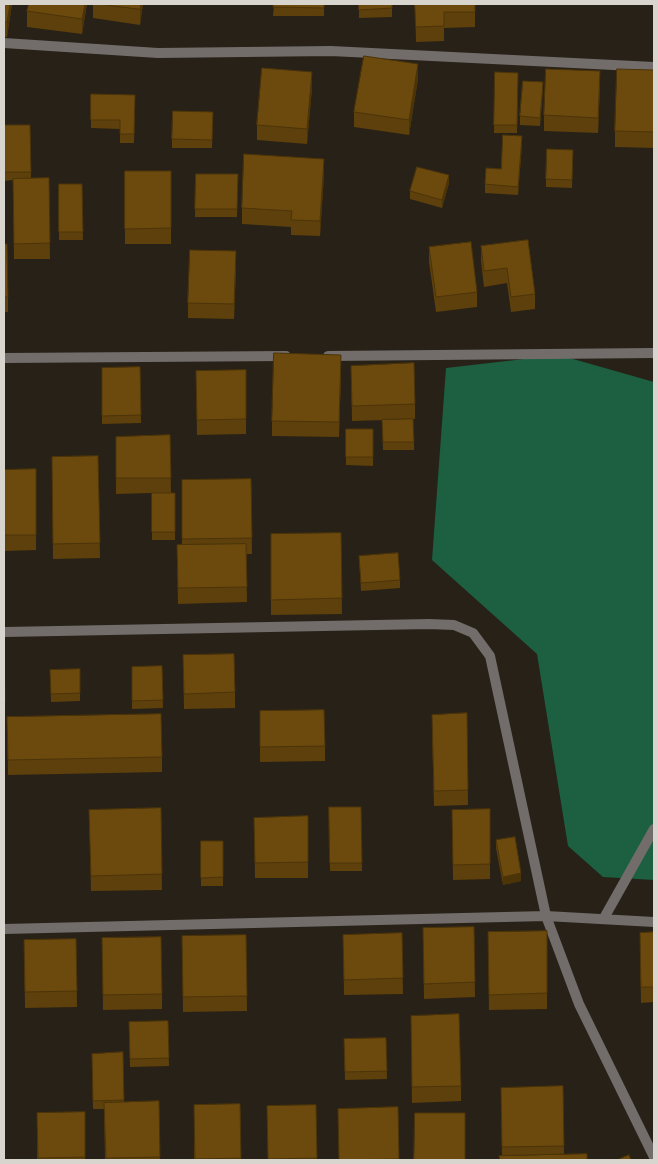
<!DOCTYPE html>
<html>
<head>
<meta charset="utf-8">
<style>
	body { margin:0 }
	#map { position:relative; width:658px; height:1164px; overflow:hidden; background:#272118; font-family:"IBM Plex Sans",sans-serif }
	canvas { display:block }
	.frame { position:absolute; inset:0; border:5px solid #d8d4ce; pointer-events:none }
</style>
</head>
<body>
<div id="map">
<canvas width="658" height="1164"></canvas>
<div class="frame"></div>
</div>
<script>
const ctx = document.querySelector('canvas').getContext('2d');
ctx.lineJoin = 'round';
function paint(path, color) {
  ctx.fillStyle = color;
  ctx.fill(path, 'evenodd');
}
function strokePath(path, color, width, dash) {
  ctx.strokeStyle = color;
  ctx.lineWidth = width;
  ctx.lineCap = dash ? 'butt' : 'round';
  ctx.setLineDash(dash || []);
  ctx.stroke(path);
}
const forest = new Path2D(`
	M559,355L654,382V880L603,877L568,846L537,654L432,560L446,368Z`);
const street = new Path2D(`
	M4,43L158,53L331,51L654,67
	M328,356L654,353
	M4,358L286,356
	M4,632L429,624L454,625L473,633L490,656L546,916L579,1004L654,1157
	M604,918L654,829
	M4,929L546,916L654,922`);
const wall = new Path2D(`
	M4,4H12L7,37H4Z
	M29,4H87L82,34L27,27V11Z
	M93,4H143L140,25L93,18Z
	M274,4H324V16H273Z
	M359,4H392V17L359,18Z
	M415,4H475V27L444,28V41L416,42Z
	M654,70V148L615,147V131Z
	M495,72L518,73L517,133H494Z
	M418,79L409,135L354,127V112Z
	M600,86L598,133L544,131V115Z
	M312,88L307,144L257,140V125Z
	M543,90L540,126L520,125V116Z
	M91,94L135,95L134,143H120V129L91,128Z
	M213,112L212,148H172V139Z
	M4,125L31,172V178H49L50,259H14L13,180L4,181Z
	M522,144L518,195L485,193V184L501,169Z
	M573,150L572,188L546,187V179Z
	M125,171H171V244H125Z
	M196,174H238L237,217H195Z
	M324,174L320,236L291,235V227L242,224V208Z
	M449,183L442,208L410,199V191Z
	M59,184H82L83,240H59Z
	M528,240L535,294V309L511,312L507,283L484,287L481,261V246Z
	M4,244L8,297V312H4Z
	M429,247L477,292V307L436,312L429,262Z
	M236,266L234,319L188,318V303Z
	M351,366L415,404V419L352,421Z
	M140,367L141,423L102,424V368Z
	M246,370V434L197,435L196,371Z
	M341,370L339,437L272,436V421Z
	M382,420L414,442V450H383Z
	M346,429H373V466L346,465Z
	M170,435L171,493H175V540H152V493L116,494V437Z
	M98,456L100,558L53,559L52,457Z
	M36,469V550L4,551V470Z
	M251,479L252,554H246L247,602L178,604L177,545H182V480Z
	M341,533L342,614L271,615V534Z
	M359,556L400,580V588L361,591Z
	M4,652L5,717H4Z
	M183,655L235,692V708L184,709Z
	M162,666L163,708L132,709V667Z
	M80,669V701L51,702L50,670Z
	M260,711L325,746V761L260,762Z
	M467,713L468,805L434,806L432,730Z
	M7,717L162,757V772L8,775Z
	M329,807H361L362,871H330Z
	M161,808L162,890L91,891L89,810Z
	M490,809V879L453,880L452,810Z
	M308,816V878H255L254,818Z
	M496,840L521,881L503,885L496,848Z
	M201,841H223V886H201Z
	M474,927L475,997L424,999L423,928Z
	M488,932L547,993V1009L489,1010Z
	M654,932V1002L641,1003L640,948Z
	M402,933L403,994L344,995L343,935Z
	M246,935L247,1011L183,1012L182,936Z
	M102,938L162,994V1009L103,1010Z
	M76,939L77,1007L25,1008L24,940Z
	M168,1021L169,1066L130,1067L129,1022Z
	M411,1031L461,1086V1101L412,1103Z
	M386,1038L387,1079L345,1080L344,1039Z
	M92,1054L124,1100V1102L160,1157V1160H105L104,1109H93Z
	M563,1086L564,1154L502,1156L501,1088Z
	M240,1104L241,1160H194V1105Z
	M316,1105L317,1160H268L267,1106Z
	M398,1107L399,1160H339L338,1109Z
	M85,1112V1160H37V1113Z`);
const shadedWall = new Path2D(`
	M10,4H12L7,37V22Z
	M85,4H87L82,34V19Z
	M141,4H143L140,25V9Z
	M418,64V79L409,135V120Z
	M600,71V86L598,133V118Z
	M312,72V88L307,144V129Z
	M522,136V144L518,195V187Z
	M324,159V174L320,236V221Z
	M449,175V183L442,208V200Z
	M236,251V266L234,319V304Z
	M341,355V370L339,437V422Z
	M521,873V881L503,885V877Z`);
const building = new Path2D(`
	M4,4H10L7,22H4Z
	M29,4H85L82,19L27,11Z
	M99,4H141L140,9Z
	M274,4H324V8L273,7Z
	M359,4H392V8L359,10Z
	M415,4H475V12H444V26L416,27Z
	M364,56L418,64L409,120L354,112Z
	M262,68L312,72L307,129L257,125Z
	M546,69L600,71L598,118L544,115Z
	M617,69L654,70V132L615,131Z
	M495,72L518,73L517,125H494Z
	M523,81L543,82L540,118L520,116Z
	M91,94L135,95L134,134H120V120H91Z
	M173,111L213,112L212,140L172,139Z
	M4,125H30L31,172H4Z
	M503,135L522,136L518,187L485,184L486,168L501,169Z
	M547,149L573,150L572,180L546,179Z
	M244,154L324,159L320,221L291,220L292,211L242,208Z
	M417,167L449,175L442,200L410,191Z
	M125,171H171V228L125,229Z
	M196,174H238L237,209H195Z
	M49,178L50,243L14,244L13,179Z
	M59,184H82L83,232H59Z
	M528,240L535,294L511,297L507,268L484,271L481,246Z
	M471,242L477,292L436,297L429,247Z
	M4,244H7L8,297H4Z
	M190,250L236,251L234,304L188,303Z
	M274,353L341,355L339,422L272,421Z
	M414,363L415,404L352,406L351,366Z
	M140,367L141,415L102,416V368Z
	M246,370V419L197,420L196,371Z
	M413,419L414,442H383L382,420Z
	M346,429H373V457H346Z
	M170,435L171,478H116V437Z
	M98,456L100,543L53,544L52,457Z
	M36,469V535H4V470Z
	M251,479L252,538L182,539V480Z
	M152,493H175V532H152Z
	M341,533L342,598L271,600V534Z
	M246,544L247,587L178,588L177,545Z
	M398,553L400,580L361,583L359,556Z
	M4,652L5,702H4Z
	M234,654L235,692L184,694L183,655Z
	M162,666L163,700L132,701V667Z
	M80,669V693L51,694L50,670Z
	M324,710L325,746L260,747V711Z
	M467,713L468,790L434,791L432,715Z
	M161,714L162,757L8,760L7,717Z
	M329,807H361L362,863H330Z
	M161,808L162,874L91,876L89,810Z
	M490,809V864L453,865L452,810Z
	M308,816V862L255,863L254,818Z
	M515,837L521,873L503,877L496,840Z
	M201,841H223V877L201,878Z
	M474,927L475,982L424,984L423,928Z
	M547,931V993L489,995L488,932Z
	M654,932V987H641L640,933Z
	M402,933L403,978L344,980L343,935Z
	M246,935L247,996L183,997L182,936Z
	M161,937L162,994L103,995L102,938Z
	M76,939L77,991L25,992L24,940Z
	M459,1014L461,1086L412,1087L411,1016Z
	M168,1021L169,1058L130,1059L129,1022Z
	M386,1038L387,1071L345,1072L344,1039Z
	M123,1052L124,1100L93,1101L92,1054Z
	M563,1086L564,1146L502,1147L501,1088Z
	M159,1101L160,1157L106,1158L104,1103Z
	M240,1104L241,1158L195,1159L194,1105Z
	M316,1105L317,1158L268,1159L267,1106Z
	M398,1107L399,1159L339,1160L338,1109Z
	M85,1112V1157L38,1158L37,1113Z
	M415,1113H465V1160H414Z
	M587,1154V1160H500L499,1156Z
	M629,1155L631,1160H617Z`);
paint(forest, '#1c6041');
strokePath(street, '#726d6a', 10);
paint(wall, '#5d400b');
paint(shadedWall, '#4c3409');
paint(building, '#6c4a0d');
strokePath(building, '#4c3409', 1);
</script>
</body>
</html>
